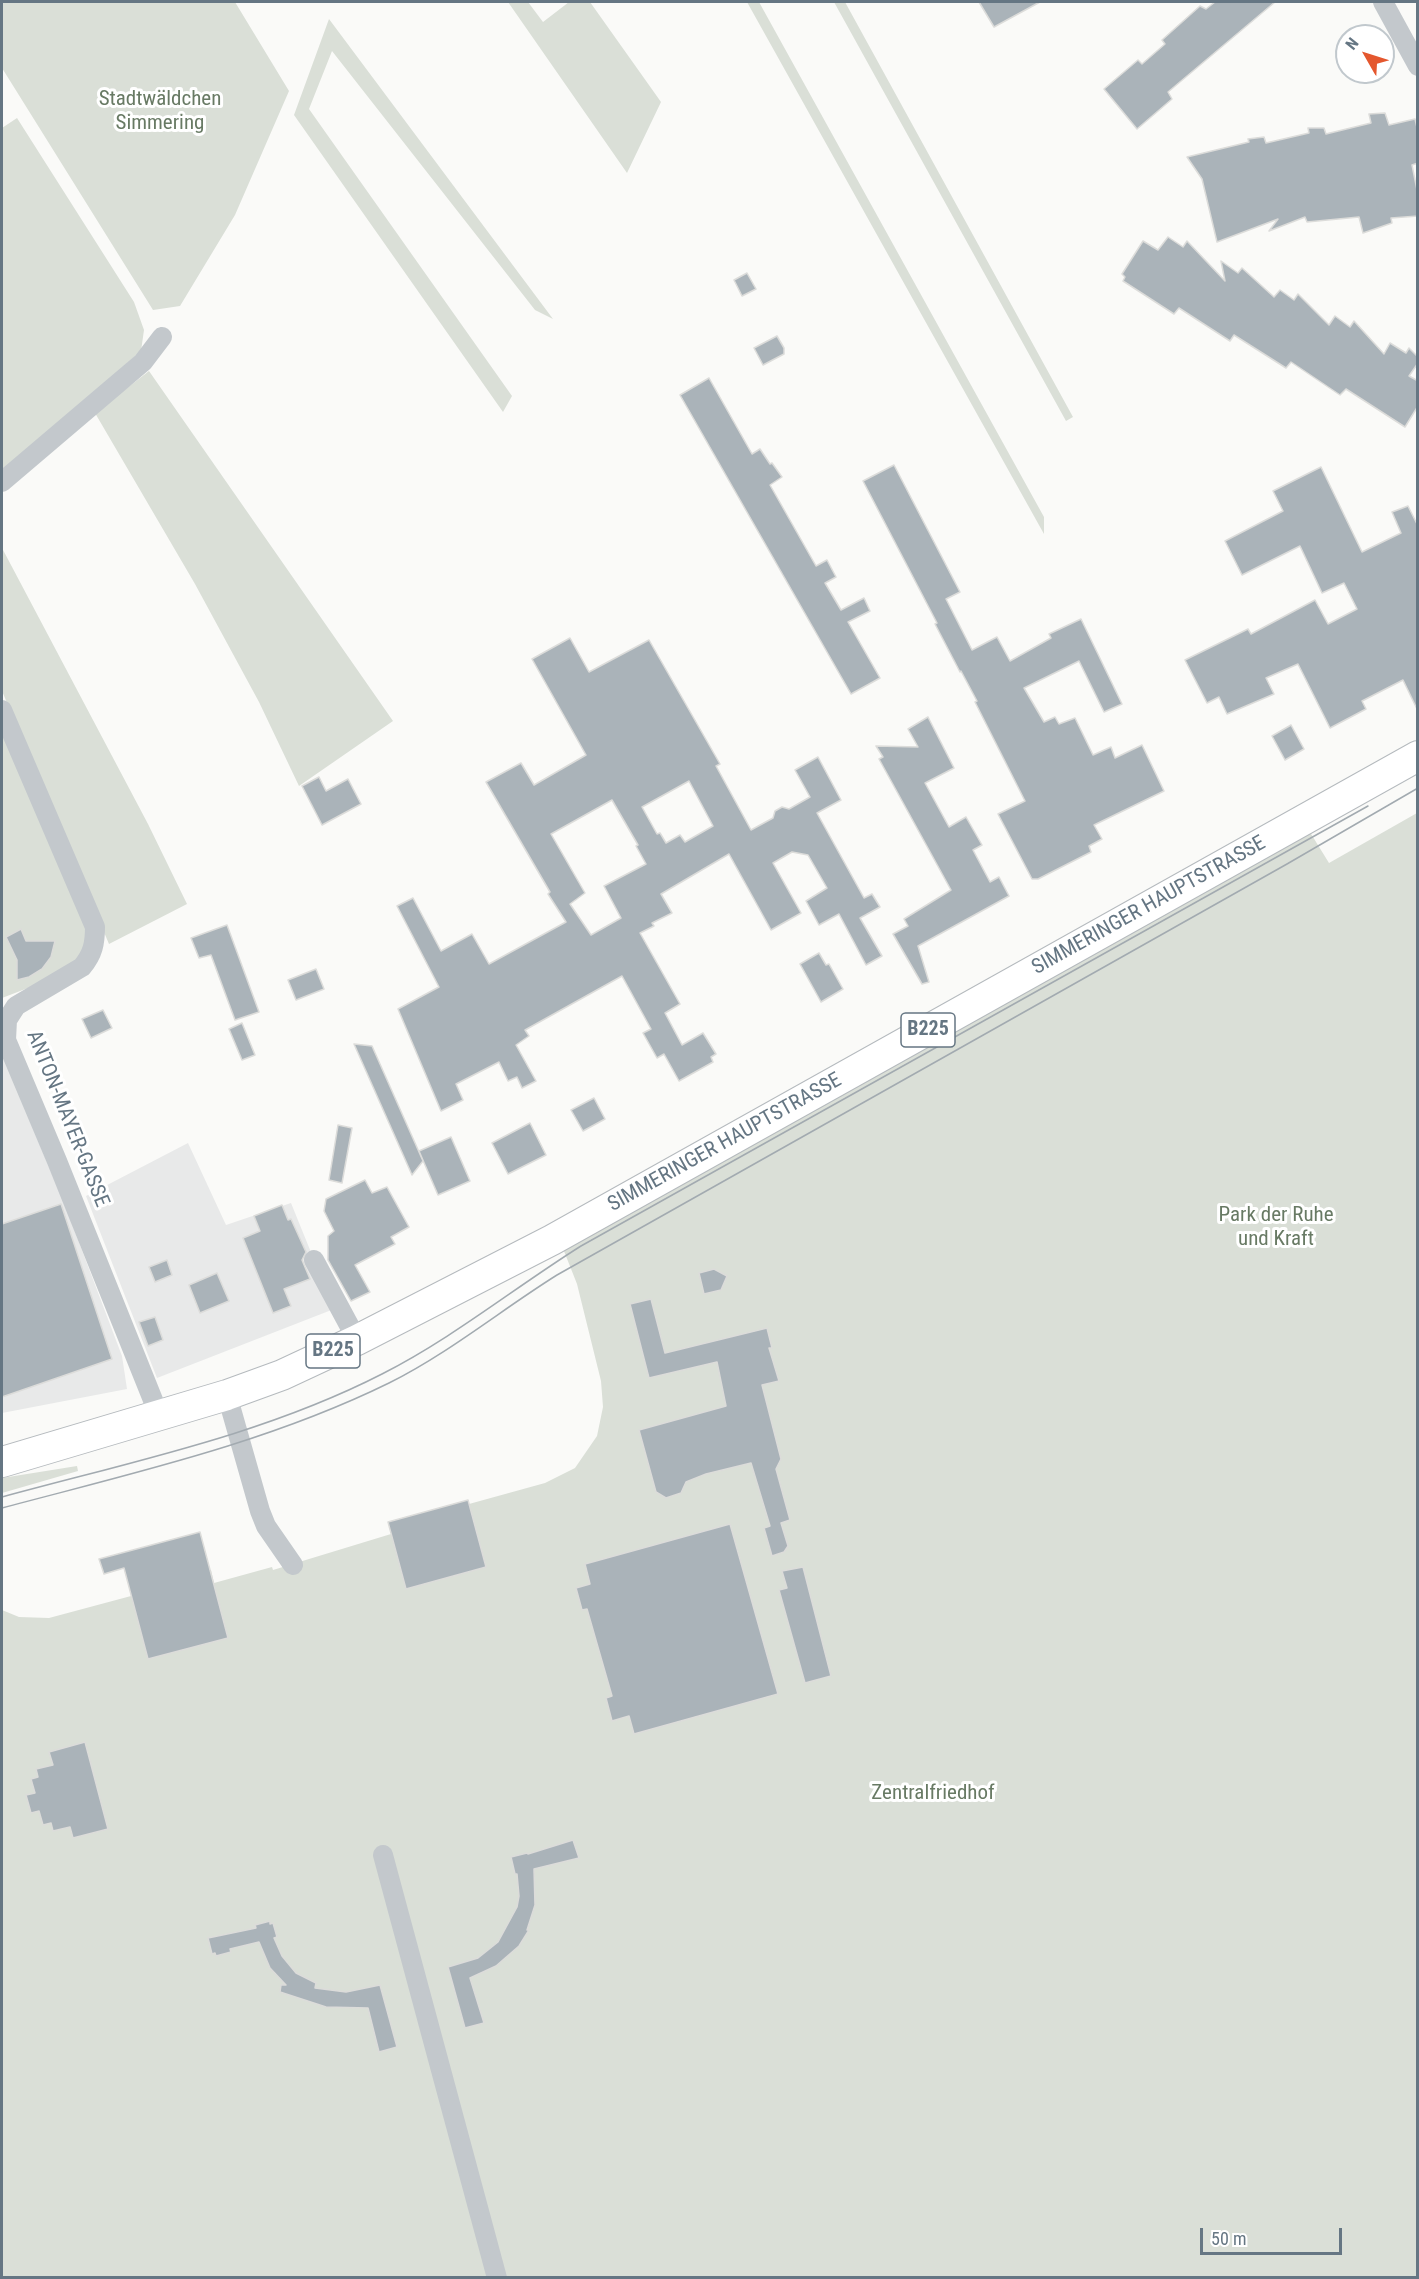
<!DOCTYPE html>
<html>
<head>
<meta charset="utf-8">
<style>
	body { margin:0 }
	#map { position:relative; width:1419px; height:2279px; overflow:hidden; background:#fafaf8; font-family:"Roboto Condensed",sans-serif }
	canvas { display:block }
	.frame { position:absolute; inset:0; border:3px solid #657683; pointer-events:none }
	.north { position:absolute; left:1335px; top:24px; width:60px; height:60px; box-sizing:border-box; background:#fff; border:2px solid #c1c8cd; border-radius:50%; rotate:309deg; font-size:16px; font-weight:700; line-height:24px; text-align:center; color:#657683 }
	.north::after { content:''; display:block; margin:auto; width:21px; height:27px; background:#e4572e; clip-path:polygon(50% 0,100% 100%,50% 72%,0 100%) }
	.scale { position:absolute; left:1200px; top:2228px; width:142px; height:27px; box-sizing:border-box; border:3px solid #657683; border-top:0; padding-left:8px; font-size:18px; line-height:21px; white-space:nowrap; color:#657683; -webkit-text-stroke:4px #fff; paint-order:stroke }
</style>
</head>
<body>
<div id="map">
<canvas width="1419" height="2279"></canvas>
<div class="frame"></div>
<div class="north">N</div>
<div class="scale">50 m</div>
</div>
<script>
const ctx = document.querySelector('canvas').getContext('2d');
ctx.lineJoin = 'round';
function paint(path, color) {
  ctx.fillStyle = color;
  ctx.fill(path, 'evenodd');
}
function strokePath(path, color, width, dash) {
  ctx.strokeStyle = color;
  ctx.lineWidth = width;
  ctx.lineCap = dash ? 'butt' : 'round';
  ctx.setLineDash(dash || []);
  ctx.stroke(path);
}
function label(font, color, halo, rows, align = 'center') {
  ctx.font = font + ' "Roboto Condensed",sans-serif';
  ctx.lineWidth = 6;
  ctx.setLineDash([]);
  ctx.textBaseline = 'middle';
  ctx.strokeStyle = halo;
  ctx.fillStyle = color;
  for (const [text, x, y, turn = 0] of rows) {
    ctx.save();
    ctx.translate(x, y);
    ctx.rotate((+turn || 0) * Math.PI / 180);
    ctx.textAlign = isNaN(turn) ? turn : align;
    if (halo) ctx.strokeText(text, 0, 0);
    ctx.fillText(text, 0, 0);
    ctx.restore();
  }
}
const built = new Path2D(`
	M2,1054L66,1208L122,1356L127,1389L2,1413Z
	M188,1143L226,1225L291,1203L334,1309L157,1378L86,1196Z`);
const green = new Path2D(`
	M2,2H235L289,91L235,215L180,306L153,310L2,68Z
	M508,2H528L543,22L569,2H590L661,102L627,173Z
	M747,2H759L1044,517V534Z
	M834,2H845L1073,417L1066,421Z
	M329,19L553,319L535,310L332,51L309,109L512,396L503,412L294,115Z
	M17,118L134,302L144,330L141,351L2,472V128Z
	M149,371L393,721L299,786L259,702L195,584L95,413Z
	M2,548L148,824L187,904L109,944L2,691Z
	M2,726L91,936L73,966L28,988L2,998Z
	M1417,813V2277H2V1610L19,1617L49,1618L131,1596L130,1592L211,1570L214,1583L272,1567L273,1570L391,1534L388,1522L468,1500L469,1504L545,1483L575,1468L597,1436L603,1407L601,1381L577,1284L562,1246L1308,829L1329,863Z
	M77,1466L78,1471L2,1493V1478Z`);
const building = new Path2D(`
	M979,2H1040L994,27Z
	M1215,2H1275L1168,92L1172,99L1137,129L1104,89L1138,60L1142,64L1165,44L1162,40L1200,6L1206,9Z
	M1385,113L1389,125L1415,119L1418,132V163L1412,165L1418,195V216L1391,218L1392,223L1363,233L1359,217L1307,222L1305,217L1269,231L1278,219L1217,242L1202,179L1187,157L1249,142L1248,139L1264,137L1266,143L1309,133L1308,128H1324L1326,134L1371,123L1369,114Z
	M1168,237L1183,247L1187,241L1225,281L1221,261L1238,273L1242,268L1274,297L1280,290L1294,300L1298,294L1329,325L1335,316L1350,327L1354,321L1384,354L1390,343L1406,353L1409,348L1418,357V363L1409,376L1418,381V406L1405,427L1346,389L1340,395L1291,362L1286,368L1234,335L1230,341L1179,308L1174,314L1123,281L1125,277L1122,274L1143,241L1158,250Z
	M747,273L756,289L742,296L734,280Z
	M777,336L784,348V354L763,365L754,348Z
	M709,378L752,454L760,449L770,464L772,463L782,477L770,485L816,566L827,560L836,577L825,583L841,610L864,598L870,611L848,622L880,678L851,694L680,395Z
	M894,465L960,592L946,599L972,650L997,637L1010,661L1051,638L1049,634L1081,619L1122,704L1104,712L1079,661L1024,688L1044,722L1055,717L1059,724L1075,718L1093,755L1111,747L1115,758L1142,745L1164,791L1094,825L1102,839L1089,846L1091,852L1038,879H1032L998,814L1025,801L975,702L977,701L961,671L960,672L935,624L937,623L863,481Z
	M1321,467L1362,552L1401,533L1392,512L1408,506L1418,526V711L1403,680L1362,701L1366,709L1330,728L1298,664L1266,678L1274,694L1227,714L1219,697L1207,703L1185,660L1248,629L1251,634L1315,600L1328,624L1357,609L1344,583L1322,593L1300,546L1242,575L1225,541L1283,511L1273,491Z
	M570,638L589,672L649,640L720,764L716,766L751,830L773,818L775,811L782,807L789,809L810,797L795,770L818,757L841,800L817,813L864,898L872,894L880,907L860,918L882,956L866,965L839,914L819,925L806,901L827,888L808,855L792,852L773,863L801,913L771,930L729,854L661,894L672,913L652,923L654,926L640,933L680,1004L665,1013L682,1045L703,1033L716,1054L711,1057L713,1062L679,1081L664,1054L657,1058L643,1033L651,1029L622,976L525,1030L529,1036L516,1045L536,1081L522,1088L517,1077L508,1081L499,1062L456,1084L463,1100L441,1111L398,1009L439,987L397,906L413,898L441,951L472,934L489,964L566,922L548,894L550,892L486,782L521,763L534,785L586,755L532,659ZM689,781L713,826L685,842L680,835L666,843L660,833L657,834L642,807ZM612,800L638,845L636,846L646,864L604,886L621,918L591,935L570,904L585,893L551,834Z
	M928,717L954,768L925,783L949,827L966,817L982,845L973,850L990,882L999,877L1009,896L918,946L929,982L922,984L893,934L908,926L904,919L951,890L879,759L883,757L876,746L918,747L908,729Z
	M1291,725L1304,749L1285,760L1272,736Z
	M319,777L326,791L348,779L361,804L322,825L302,786Z
	M227,925L259,1012L235,1020L211,955L199,958L191,938Z
	M21,929L26,941H55L51,957L42,969L29,977L17,980V960L6,937Z
	M819,953L826,965L829,964L843,989L821,1002L800,964Z
	M316,969L324,989L296,1000L288,980Z
	M103,1010L112,1028L91,1038L82,1019Z
	M242,1023L255,1055L242,1060L229,1029Z
	M354,1044L372,1046L423,1161L412,1175Z
	M594,1098L605,1119L583,1131L571,1110Z
	M530,1123L546,1155L508,1174L492,1143Z
	M338,1125L352,1128L342,1183L329,1180Z
	M451,1137L470,1181L438,1195L419,1151Z
	M365,1180L372,1193L387,1187L409,1227L391,1237L395,1244L355,1265L370,1292L351,1301L328,1260V1236L334,1231L324,1211L326,1199Z
	M61,1204L112,1359L2,1397V1224Z
	M282,1205L288,1220L291,1219L306,1252L302,1260L310,1279L284,1289L291,1306L273,1313L243,1238L260,1231L254,1216Z
	M167,1260L172,1275L155,1282L149,1267Z
	M714,1269L727,1276L721,1290L704,1294L699,1273Z
	M217,1273L229,1301L200,1313L189,1285Z
	M651,1299L665,1353L767,1328L772,1348H769L779,1381L762,1385L781,1459L776,1469L790,1520L781,1523L788,1546L784,1552L772,1556L764,1528L770,1526L751,1463L706,1474L686,1482L681,1493L666,1498L656,1492L639,1430L726,1406L717,1362L649,1378L630,1304Z
	M155,1317L163,1340L148,1346L139,1322Z
	M468,1500L486,1567L406,1589L388,1522Z
	M730,1524L778,1694L634,1734L629,1716L612,1721L606,1698L612,1696L587,1609L582,1610L576,1588L590,1584L585,1564Z
	M200,1532L228,1638L148,1659L124,1568L104,1574L99,1559Z
	M803,1567L831,1676L805,1683L779,1590L787,1588L782,1571Z
	M85,1742L108,1829L73,1838L70,1827L53,1831L51,1823L43,1825L39,1811L31,1813L26,1795L35,1793L31,1779L38,1777L36,1769L53,1765L49,1752Z
	M573,1840L579,1858L534,1869L535,1905L527,1930H529L519,1946L496,1966L470,1978L484,2023L465,2028L448,1967L478,1958L498,1942L517,1907L519,1896L517,1874H515L511,1857L527,1853L528,1854Z
	M270,1921V1924L273,1923L277,1937L274,1938L282,1956L296,1973L316,1983L315,1988L346,1992L380,1985L397,2047L379,2052L368,2008L326,2007L280,1992L281,1985H286L270,1968L259,1942L230,1949L231,1952L216,1956L215,1953L212,1954L208,1938L256,1928L255,1925Z`);
const street = new Path2D(`
	M1383,2L1418,66
	M2,482L143,362L162,337
	M2,710L95,927C95,943 93,954 82,967L16,1006L7,1020L6,1040L57,1161L159,1415
	M314,1260L357,1340
	M227,1395L260,1511L266,1526L293,1565
	M383,1855L497,2278`);
const primary = new Path2D(`
	M2,1462L227,1395L282,1375L357,1340L552,1240L1418,756`);
const tram = new Path2D(`
	M2,1497C130,1462 263,1435 382,1374C453,1338 514,1288 581,1246L1368,806
	M2,1508C133,1473 267,1443 389,1383C449,1353 501,1310 557,1275L1287,864L1418,788`);
const shields = [
	[928,1030,54],
	[333,1351,54]
];
const shieldNames = [
	["B225",928,1030],
	["B225",333,1351]
];
const parkNames = [
	["Stadtwäldchen",160,100],
	["Simmering",160,124],
	["Park der Ruhe",1276,1216],
	["und Kraft",1276,1240],
	["Zentralfriedhof",933,1794]
];
const streetNames = [
	["SIMMERINGER HAUPTSTRASSE",1149,906,-29],
	["ANTON-MAYER-GASSE",67,1119,68],
	["SIMMERINGER HAUPTSTRASSE",725,1143,-29]
];
paint(built, '#e8e9e9');
paint(green, '#dadfd7');
paint(building, '#aab3b9');
strokePath(building, '#dcdcda', 1.5);
strokePath(primary, '#b5babe', 32);
strokePath(street, '#c3c8cc', 20);
strokePath(primary, '#fff', 30);
strokePath(tram, '#a2aab0', 1.5);
for (const [x, y, w] of shields) {
  const box = new Path2D();
  box.roundRect(x - w / 2, y - 17, w, 34, 4.5);
  ctx.fillStyle = '#fff';
  ctx.fill(box);
  strokePath(box, '#657683', 1.5);
}
label('bold 20px', '#657683', null, shieldNames);
label('21px', '#687a64', '#fff', parkNames);
label('21px', '#657683', '#fff', streetNames);
</script>
</body>
</html>
